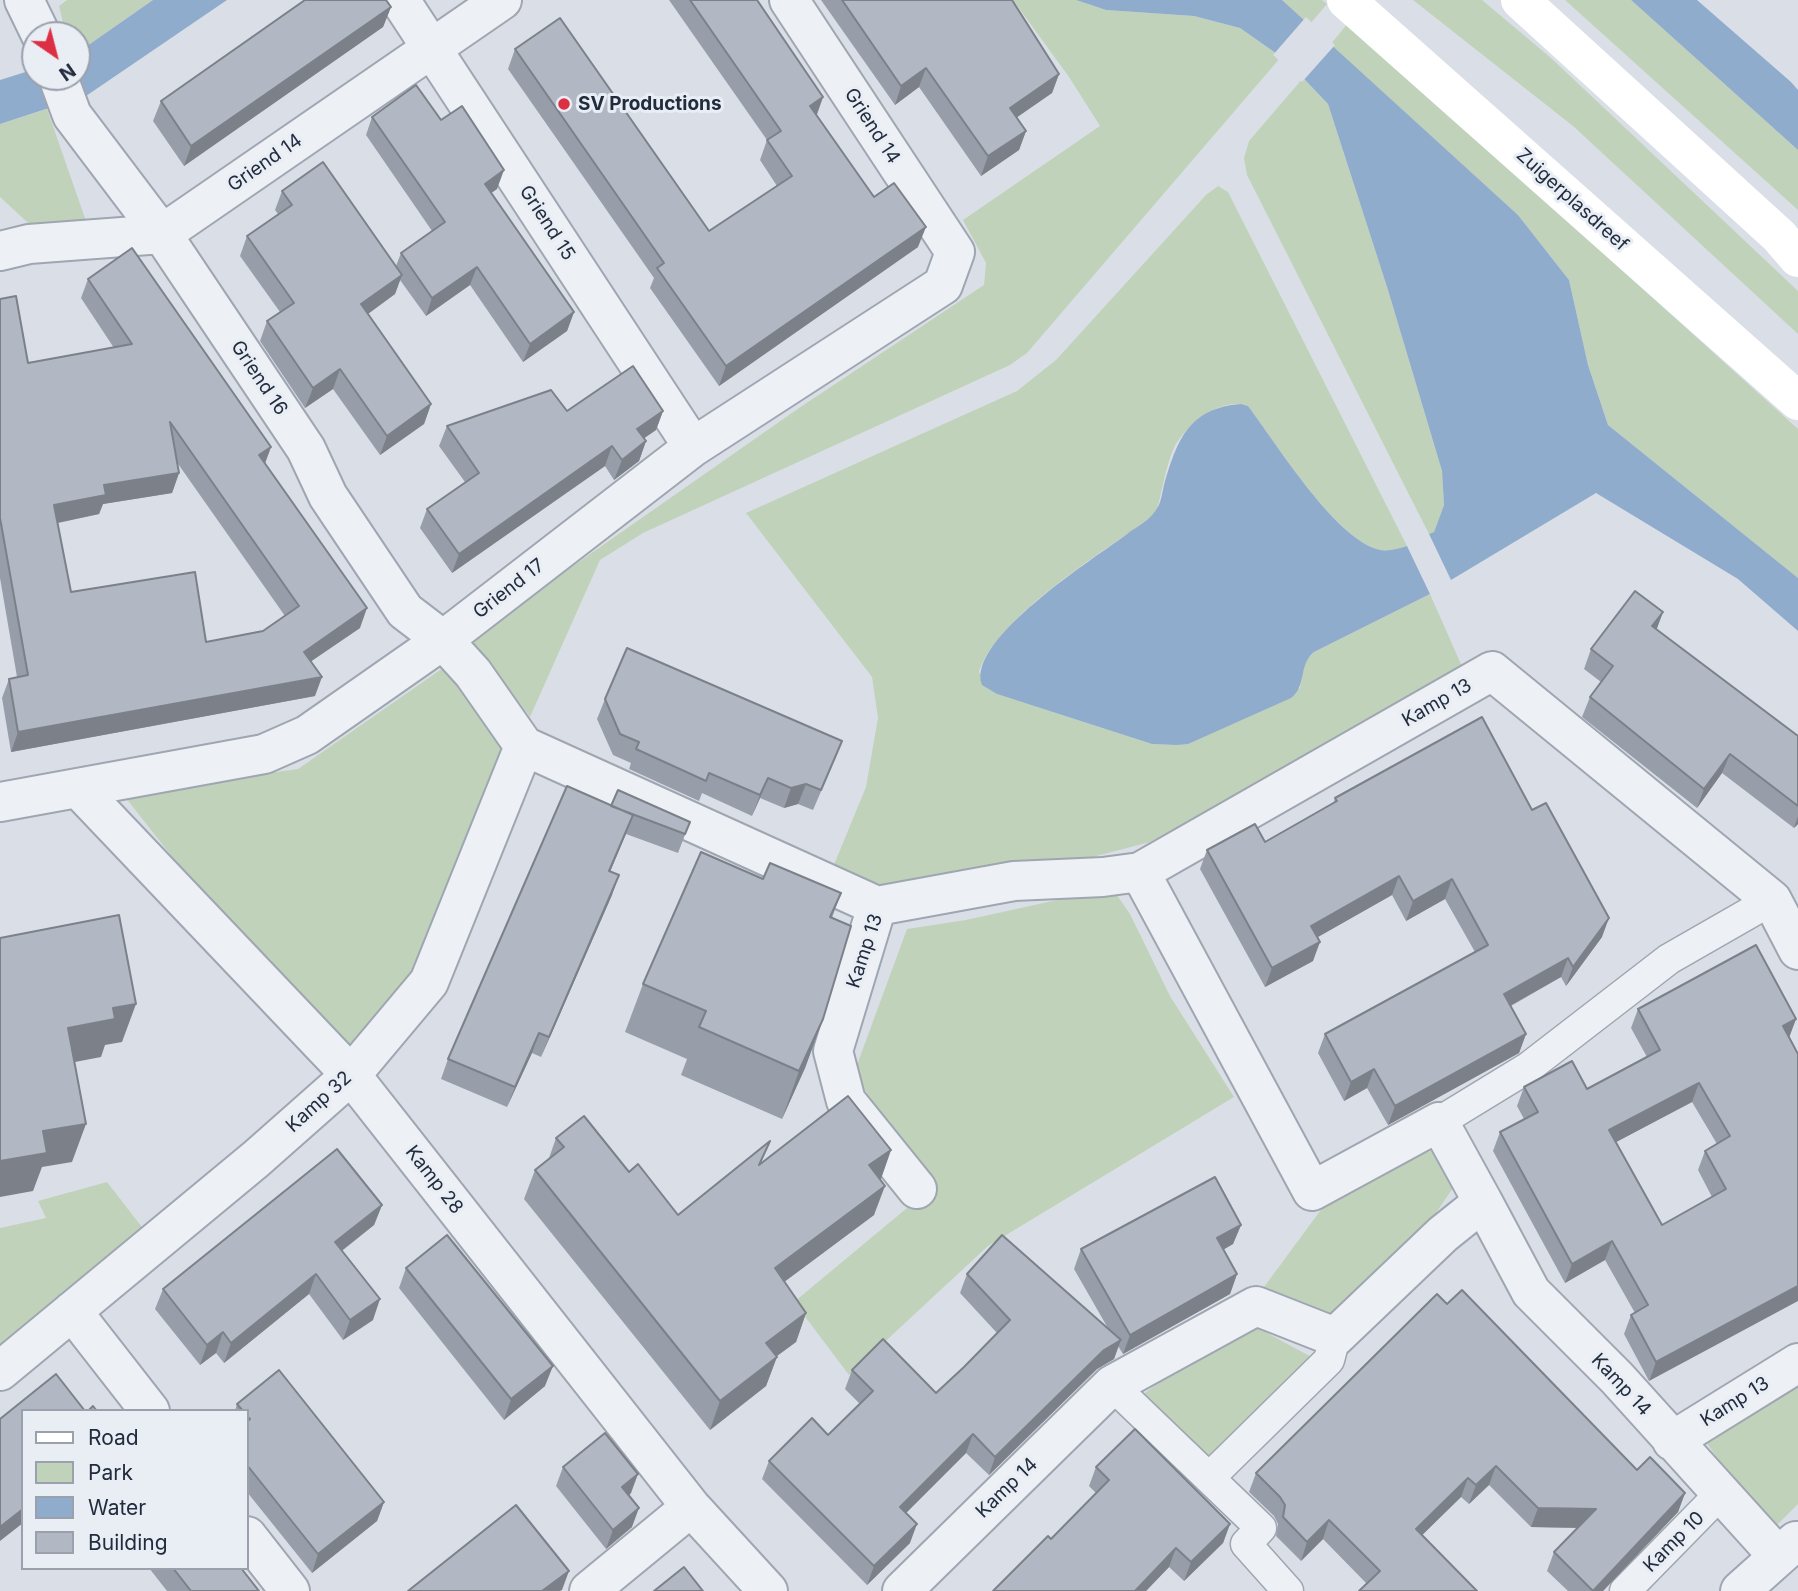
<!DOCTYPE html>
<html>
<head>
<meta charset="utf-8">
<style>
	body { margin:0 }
	#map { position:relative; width:1798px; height:1591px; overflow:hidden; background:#dadfe7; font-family:Inter,sans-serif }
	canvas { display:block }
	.legend { position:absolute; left:21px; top:1409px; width:228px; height:161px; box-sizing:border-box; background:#e9eef5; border:2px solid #9aa0ac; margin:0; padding:9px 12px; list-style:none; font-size:21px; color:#232c3e }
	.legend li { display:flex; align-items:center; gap:14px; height:35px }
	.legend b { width:35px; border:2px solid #9aa0ac }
	.north { position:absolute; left:21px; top:21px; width:70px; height:70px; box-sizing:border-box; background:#e9eef5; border:2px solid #9aa0ac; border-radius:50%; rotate:145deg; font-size:19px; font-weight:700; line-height:28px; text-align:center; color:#232c3e }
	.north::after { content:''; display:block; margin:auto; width:24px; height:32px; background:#dc2f44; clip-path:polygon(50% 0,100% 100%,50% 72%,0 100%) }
</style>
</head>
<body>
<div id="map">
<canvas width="1798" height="1591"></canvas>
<ul class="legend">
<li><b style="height:9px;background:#fff"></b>Road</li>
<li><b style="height:19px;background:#c0d2ba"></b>Park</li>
<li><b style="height:19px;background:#90accc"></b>Water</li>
<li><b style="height:19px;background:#b1b8c4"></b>Building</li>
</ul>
<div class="north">N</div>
</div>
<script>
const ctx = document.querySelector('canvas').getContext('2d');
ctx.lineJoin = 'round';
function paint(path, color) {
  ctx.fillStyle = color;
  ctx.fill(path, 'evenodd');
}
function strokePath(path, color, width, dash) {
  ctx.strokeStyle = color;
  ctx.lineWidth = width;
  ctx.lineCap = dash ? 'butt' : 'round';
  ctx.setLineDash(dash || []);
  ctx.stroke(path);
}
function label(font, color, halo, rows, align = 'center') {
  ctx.font = font + ' Inter,sans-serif';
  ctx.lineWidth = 6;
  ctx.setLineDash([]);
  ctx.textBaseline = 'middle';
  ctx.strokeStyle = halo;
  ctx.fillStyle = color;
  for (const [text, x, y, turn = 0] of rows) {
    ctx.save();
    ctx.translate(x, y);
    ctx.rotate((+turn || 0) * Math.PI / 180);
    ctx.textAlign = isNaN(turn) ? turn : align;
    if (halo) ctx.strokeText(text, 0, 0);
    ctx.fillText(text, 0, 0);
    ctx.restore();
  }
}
const green = new Path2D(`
	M67,0H153L77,53V35H66L59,6Z
	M1013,0H1076L1106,10L1194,16L1240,28L1281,57L1027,353L1010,365L643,533L600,560L530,717L470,638L799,408L984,285L986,263L963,220L1100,126L1069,77Z
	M1282,0H1322L1327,4L1309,25Z
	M1413,0H1482L1551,58L1798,291V334L1573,126Z
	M1565,0H1631L1798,150V210Z
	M1348,23L1798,429V578L1608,425L1588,365L1569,280L1518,215L1330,45Z
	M1303,78L1328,104L1388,290L1442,471L1444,505L1434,532L1429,534L1247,175L1244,158L1249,141Z
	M47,109L87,224L39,233L0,197V124Z
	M1218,186L1228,192L1407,546C1394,550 1383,553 1371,547C1328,527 1278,446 1248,406C1222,397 1192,421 1178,441C1168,454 1162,492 1157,510L1151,517C1103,552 997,616 979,672L997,694L1152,744L1176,745L1300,688L1304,662L1314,652L1430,594L1464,671L1150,842L1058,866L894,889L833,867L866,787L878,718L872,677L746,513L1017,391L1056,360L1206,195Z
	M453,661L510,742L399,1012L354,1061L173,858L122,793L298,769Z
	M1112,888L1130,914L1170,996L1234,1097L988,1246L849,1375L794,1302L907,1208L933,1196L854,1073L907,929L966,920Z
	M1433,1150L1445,1159L1457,1182L1434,1216L1336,1315L1264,1287L1337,1188Z
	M107,1182L145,1231L0,1345V1228L46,1218L38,1201Z
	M1245,1321L1315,1359L1210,1471L1139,1397Z
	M1798,1385V1504L1769,1533L1704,1439Z`);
const water = new Path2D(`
	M153,0H227L86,96L0,124V80L35,69V77H77V53Z
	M1076,0H1282L1518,215L1569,280L1588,365L1608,425L1798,578V631L1738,579L1596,493L1451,580L1429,534L1434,532L1444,505L1442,471L1388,290L1328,104L1287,61L1240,28L1194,16L1106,10Z
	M1631,0H1697L1791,82L1798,90V150Z
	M1241,404L1248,406C1278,446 1328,527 1371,547C1383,553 1394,550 1407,546L1430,594L1314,652C1298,665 1307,686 1291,698L1188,744L1176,745L1152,744L997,694L982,685C965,640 1095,558 1127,534C1136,527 1150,520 1156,510C1161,504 1162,493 1164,485C1177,441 1188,408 1241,404Z`);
const pier = new Path2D(`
	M1306,17L1335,45L1302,82L1273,55Z`);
const pedestrian = new Path2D(`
	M1439,1122L1529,1067L1669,959L1772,900
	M1112,1385L1261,1528L1246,1544L1288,1591
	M1210,1477L1329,1360L1335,1337
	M1625,1591L1722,1492`);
const minor = new Path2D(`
	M24,0L41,35
	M400,0L693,447
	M58,77L72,115L162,234L306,449L328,496L405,611L443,640L473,673L524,746L877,906
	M0,251L29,244L162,234L502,0
	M78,788L351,1075L691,1507L768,1591
	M0,802L264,754L307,735L443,640L693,447L943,285L955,252L789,0
	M1140,872L1312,1191L1439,1122L1483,1202
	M917,1189L846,1101L833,1051L877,906L1014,881L1103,877L1140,872L1492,671L1772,900L1798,950
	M72,1311L150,1411
	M0,1371L256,1159L351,1075L429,982L524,746
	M1672,1441L1798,1363
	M247,1536L290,1591
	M589,1591L691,1507
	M902,1591L1112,1385L1256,1306L1335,1337L1443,1234L1483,1202L1531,1292L1617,1378L1777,1555
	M1740,1591L1796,1541`);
const secondary = new Path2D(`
	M1346,0L1798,401
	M1520,0L1779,236L1798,258`);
const wall = new Path2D(`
	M669,0H757L823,97L817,115L874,197L918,247L719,386L650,288L654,278L508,69L515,49L709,231L777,186L760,160L767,140Z
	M821,0H1012L1059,74L1052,93L1017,117L1026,131L1019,150L981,176L919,87L895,105Z
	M391,7L383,27L184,166L153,121L161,101Z
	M372,117L441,120L497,189L491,193L574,312L567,331L523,362L470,285L426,316L400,280L395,294L368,314L431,404L424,424L380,455L333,389L305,408L260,341L267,321L280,312L240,256L247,236L278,214L275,210L282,191L396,266L401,253L432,231L366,135Z
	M88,279L271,447L265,463L360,628L311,661L315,696L11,752L2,698L9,679L17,677L0,578V299L28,363L114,348L81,298ZM176,461L285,616L263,631L206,642L71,592L58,523L99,514L103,504L172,493L179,473Z
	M567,411H663L656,430L644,438L646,441L639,461L614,480L605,466L452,573L420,528L427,509L465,482L439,446L447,426Z
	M1663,612L1656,630L1798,736V824L1794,828L1722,773L1697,808L1582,717L1590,697L1601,682L1584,669L1591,649Z
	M605,699L834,761L813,810L798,804L784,808L760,798L752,816L702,793L699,801L629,769L631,763L613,755L597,719Z
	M1335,798L1602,937L1566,986L1561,977L1511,1006L1526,1034L1519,1053L1388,1125L1367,1088L1344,1101L1318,1053L1325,1034L1475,952L1445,899L1406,921L1392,895L1317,937L1313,961L1265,987L1200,869L1207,850L1265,842L1334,802Z
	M611,806L690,822L678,853L626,834L610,871L612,895L541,1057L532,1053L507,1107L441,1079L448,1059Z
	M763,879L841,893L832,918L823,1019L805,1068L782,1119L681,1075L687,1059L625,1032L643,984Z
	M1638,1009L1796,1019L1649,1381L1624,1334L1631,1315L1635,1313L1605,1260L1565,1283L1493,1151L1500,1132L1524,1119L1517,1106L1524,1087L1587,1089L1647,1057L1631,1028ZM1692,1102L1717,1144L1705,1151L1698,1170L1712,1197L1662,1225L1616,1142Z
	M556,1138L629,1172L678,1215L762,1163L891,1150L880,1180L874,1215L784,1282L806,1313L796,1342L777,1356L766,1386L710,1430L524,1199L535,1170L549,1158Z
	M382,1205L374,1225L342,1251L373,1320L343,1340L309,1294L224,1363L216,1353L200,1365L155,1309L163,1289Z
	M1241,1225L1233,1244L1223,1250L1237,1274L1230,1294L1123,1354L1118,1346L1114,1359L1097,1369L989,1475L966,1453L906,1513L910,1543L867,1585L762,1479L769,1461L828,1435L860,1404L845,1389L852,1370L936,1393L964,1367L997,1333L960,1293L967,1274L1109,1330L1074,1269L1081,1249Z
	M406,1268L545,1386L504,1420L399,1288Z
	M1447,1304L1637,1470L1685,1493L1678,1512L1603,1591H1568L1547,1571L1554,1552L1578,1528L1531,1527L1489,1485L1469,1504L1461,1497L1422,1535L1367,1584L1323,1539L1301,1561L1276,1536L1278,1524L1274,1516L1249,1492L1256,1473Z
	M279,1370L384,1502L377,1521L312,1573L247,1492V1411H235L237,1404Z
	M563,1467L631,1493L629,1496L632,1527L606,1549L556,1486Z
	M1096,1467L1230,1524L1223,1543L1184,1581L1169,1567L1146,1591H993L1051,1539L1096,1493L1089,1486Z
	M149,1568H241L259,1591H167Z`);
const shadedWall = new Path2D(`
	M391,7L383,27L184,166L191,146Z
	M926,68L919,87L895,105L901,86Z
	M1059,74L1052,93L1003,127L1010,108Z
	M823,97L816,116L810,106Z
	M1026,131L1019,150L981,176L988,156Z
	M504,170L497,189L478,202L485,184Z
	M926,227L918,247L719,386L726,366Z
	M477,267L470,285L426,316L432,298Z
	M402,275L395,294L354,324L361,304Z
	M574,312L567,331L523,362L530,344Z
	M340,369L333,389L305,408L313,388Z
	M431,404L424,424L380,455L387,436Z
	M663,411L656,430L630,448L637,429Z
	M646,441L639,461L614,480L622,460Z
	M612,446L605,466L452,573L459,554Z
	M271,447L264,466L259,455Z
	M179,473L172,493L103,504L99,514L47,525L54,505L104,485Z
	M367,608L360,628L297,671L304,652Z
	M1663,612L1656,631L1652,626Z
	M322,677L315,696L11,752L18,732Z
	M1730,754L1722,773L1697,808L1704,789Z
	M768,778L760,798L752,816L760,795Z
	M806,784L798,804L784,808L791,788Z
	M633,815L625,836L602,891L609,871Z
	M1798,816V824L1794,828Z
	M619,875L612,895L541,1057L549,1037Z
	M1399,876L1392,895L1304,945L1311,926Z
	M1452,879L1445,899L1406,921L1413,901Z
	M1609,918L1602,937L1566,986L1573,967Z
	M1320,942L1313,961L1265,987L1272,968Z
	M1568,958L1561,977L1497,1013L1504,994Z
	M136,1004L122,1042L105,1045L101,1057L54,1066L68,1028L113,1008Z
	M823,1019L805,1068L782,1119L799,1071Z
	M1796,1019L1789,1038L1783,1026Z
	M539,1033L532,1053L507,1107L515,1087Z
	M1526,1034L1519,1053L1388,1125L1395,1106Z
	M1374,1069L1367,1088L1344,1101L1351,1082Z
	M1699,1083L1692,1102L1603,1149L1609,1130Z
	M86,1124L72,1162L42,1167L33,1191L0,1197V1161L43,1131Z
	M891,1150L881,1179L859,1194L869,1165Z
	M885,1186L874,1215L764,1297L775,1268Z
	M382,1205L374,1225L327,1262L335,1242Z
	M1241,1225L1233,1244L1210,1257L1217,1238Z
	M1612,1241L1605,1260L1565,1283L1572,1264Z
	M316,1274L309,1294L224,1363L231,1343Z
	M1237,1274L1230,1294L1123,1354L1130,1335Z
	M1798,1286V1301L1649,1381L1656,1362Z
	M380,1299L373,1320L343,1340L350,1320Z
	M806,1313L796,1342L755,1372L766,1343Z
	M223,1332L216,1353L200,1365L207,1345Z
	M1121,1340L1114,1359L1097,1369L989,1475L995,1457L1104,1350Z
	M777,1357L766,1386L710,1430L720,1401Z
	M553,1366L545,1386L504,1420L511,1399Z
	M973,1434L966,1453L893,1526L900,1507Z
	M1496,1466L1489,1485L1469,1504L1476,1485Z
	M638,1474L631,1493L615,1506L622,1487Z
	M1468,1478L1461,1497L1409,1548L1416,1529Z
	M1685,1493L1678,1512L1603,1591H1593Z
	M384,1502L377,1521L312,1573L318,1554Z
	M639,1508L632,1527L606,1549L613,1530Z
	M1538,1508L1596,1509L1589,1528L1531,1527Z
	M23,1509V1523L0,1541V1527Z
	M1329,1520L1323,1539L1301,1561L1307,1542Z
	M917,1524L910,1543L867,1585L874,1566Z
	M1230,1524L1223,1543L1184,1581L1191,1562Z
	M1176,1548L1169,1567L1146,1591H1135Z
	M569,1571L562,1590L560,1591H542Z`);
const building = new Path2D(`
	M305,0H386L391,7L191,146L161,101Z
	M690,0H757L823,97L810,106L874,197L894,183L926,227L726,366L657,268L664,263L515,49L560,18L709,231L792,176L767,140L781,131Z
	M842,0H1012L1059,74L1010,108L1026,131L988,156L926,68L901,86Z
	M416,85L441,120L462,106L504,170L485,184L574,312L530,344L477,267L432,298L401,253L445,222L372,117Z
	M323,162L402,275L361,304L431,404L387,436L340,369L313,388L267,321L294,303L247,236L292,205L282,191Z
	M132,248L271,447L259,455L367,608L304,652L322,677L18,732L9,679L28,675L0,518V299L16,296L28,363L132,344L88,279ZM170,422L299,606L263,631L206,642L195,572L71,592L54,505L106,495L104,485L179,473Z
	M633,366L663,411L637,429L646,441L622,460L612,446L459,554L427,509L479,473L447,426L551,390L567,411Z
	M1635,591L1663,612L1652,626L1798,736V806L1730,754L1704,789L1590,697L1613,666L1591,649Z
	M627,648L842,741L821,790L806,784L791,788L768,778L760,795L709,773L706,781L636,749L639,742L620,734L605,699Z
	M1482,717L1532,810L1546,803L1609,918L1573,967L1568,958L1504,994L1526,1034L1395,1106L1374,1069L1351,1082L1325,1034L1488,945L1452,879L1413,901L1399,876L1311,926L1320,942L1272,968L1207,850L1255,824L1265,842L1337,801L1335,798Z
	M567,786L633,815L609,871L619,875L549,1037L539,1033L515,1087L448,1059Z
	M618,790L690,822L685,834L611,806Z
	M701,852L763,879L770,863L841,893L830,917L851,926L823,1019L799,1071L699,1027L706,1011L643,984Z
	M119,915L136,1004L113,1008L115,1019L68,1028L86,1124L43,1131L47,1153L0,1161V938Z
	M1756,945L1796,1019L1783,1026L1798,1054V1286L1656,1362L1631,1315L1648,1305L1612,1241L1572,1264L1500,1132L1538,1112L1524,1087L1572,1061L1587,1089L1660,1050L1638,1009ZM1699,1083L1730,1136L1705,1151L1726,1189L1662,1225L1609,1130Z
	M848,1096L891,1150L869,1165L885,1186L775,1268L806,1313L766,1343L777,1357L720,1401L535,1170L564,1147L556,1138L584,1116L629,1172L638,1164L678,1215L770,1141L759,1165Z
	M337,1149L382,1205L335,1242L380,1299L350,1320L316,1274L231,1343L223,1332L207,1345L163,1289Z
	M1215,1177L1241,1225L1217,1238L1237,1274L1130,1335L1081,1249Z
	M447,1235L553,1366L511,1399L406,1268Z
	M1002,1235L1121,1340L1104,1350L995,1457L973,1434L900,1507L917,1524L874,1566L769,1461L812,1418L828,1435L873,1391L852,1370L883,1339L936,1393L964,1367L1010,1320L967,1274Z
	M1462,1290L1637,1470L1650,1457L1685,1493L1593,1591L1554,1552L1596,1509L1538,1508L1496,1466L1476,1485L1468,1478L1416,1529L1477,1591H1359L1380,1571L1329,1520L1307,1542L1283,1517L1285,1505L1280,1497L1256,1473L1437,1294L1447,1304Z
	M279,1370L384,1502L318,1554L247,1465V1422L250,1419L247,1416V1411H243L237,1404Z
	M56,1374L85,1411H23V1509L0,1527V1419Z
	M93,1406L97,1411H88Z
	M1135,1429L1230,1524L1191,1562L1176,1548L1135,1591H993L1048,1536L1051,1539L1109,1480L1096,1467Z
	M605,1433L638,1474L622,1487L639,1508L613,1530L563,1467Z
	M516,1505L569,1571L542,1591H408Z
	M684,1567L703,1591H654Z
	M173,1568H241L259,1591H191Z`);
const markers = [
	[564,104,7,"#dc2f44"]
];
const poiNames = [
	["SV Productions",578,104]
];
const streetNames = [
	["Griend 14",872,126,57],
	["Griend 14",265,163,-35],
	["Zuigerplasdreef",1572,200,42],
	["Griend 15",547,223,57],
	["Griend 16",259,378,56],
	["Griend 17",509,589,-38],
	["Kamp 13",1437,703,-30],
	["Kamp 13",865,951,-72],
	["Kamp 32",319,1102,-42],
	["Kamp 28",434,1180,52],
	["Kamp 14",1621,1385,47],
	["Kamp 13",1735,1402,-32],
	["Kamp 14",1007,1488,-44],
	["Kamp 10",1674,1542,-45]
];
paint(green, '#c0d2ba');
paint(water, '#90accc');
paint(pier, '#dadfe7');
strokePath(pedestrian, '#9fa6b1', 33);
strokePath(minor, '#9fa6b1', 42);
strokePath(pedestrian, '#edf0f5', 30);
strokePath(minor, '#edf0f5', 38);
strokePath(secondary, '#fff', 38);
paint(wall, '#989ea9');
paint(shadedWall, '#7c8189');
paint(building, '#b1b8c4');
strokePath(building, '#7c8189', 2);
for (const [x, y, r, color] of markers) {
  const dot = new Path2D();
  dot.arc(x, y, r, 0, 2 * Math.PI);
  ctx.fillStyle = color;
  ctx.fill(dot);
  strokePath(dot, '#e9eef5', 2.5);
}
label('bold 19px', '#232c3e', '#e9eef5', poiNames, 'left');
label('19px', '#232c3e', '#e9eef5', streetNames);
</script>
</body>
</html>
